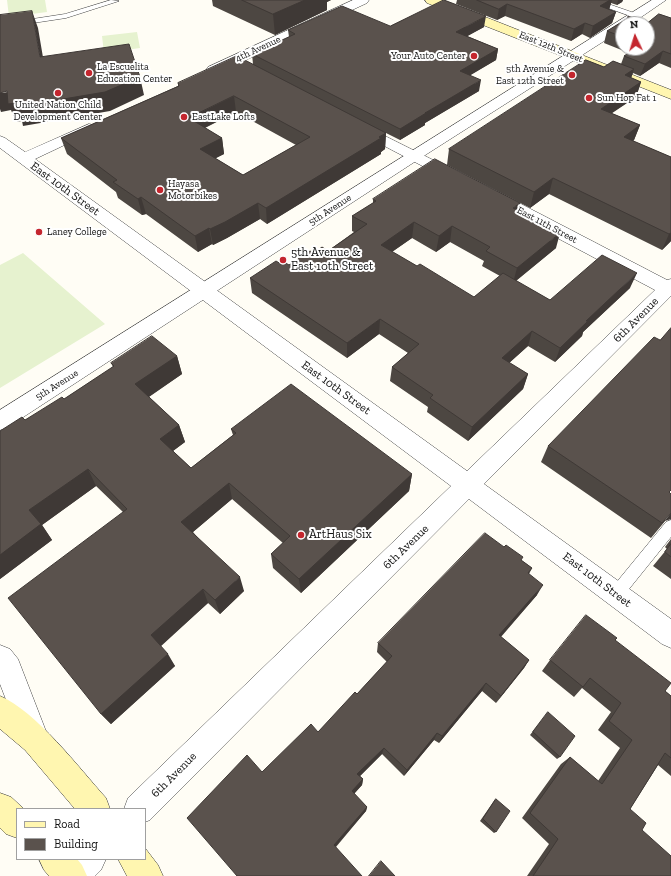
<!DOCTYPE html>
<html>
<head>
<meta charset="utf-8">
<style>
	body { margin:0 }
	#map { position:relative; width:671px; height:876px; overflow:hidden; background:#fffdf5; font-family:"Zilla Slab",serif }
	canvas { display:block }
	.legend { position:absolute; left:16px; top:808px; width:130px; height:52px; box-sizing:border-box; background:#fff; border:1px solid #a0a0a0; margin:0; padding:5px 7px; list-style:none; font-size:12px; color:#111 }
	.legend li { display:flex; align-items:center; gap:8px; height:20px }
	.legend b { width:20px; border:1px solid #a0a0a0 }
	.north { position:absolute; left:615px; top:16px; width:40px; height:40px; box-sizing:border-box; background:#fff; border:1px solid #a0a0a0; border-radius:50%; rotate:356deg; font-size:11px; font-weight:700; line-height:16px; text-align:center; color:#111 }
	.north::after { content:''; display:block; margin:auto; width:14px; height:18px; background:#c4262e; clip-path:polygon(50% 0,100% 100%,50% 72%,0 100%) }
</style>
</head>
<body>
<div id="map">
<canvas width="671" height="876"></canvas>
<ul class="legend">
<li><b style="height:5px;background:#fff6b0"></b>Road</li>
<li><b style="height:11px;background:#5a524d"></b>Building</li>
</ul>
<div class="north">N</div>
</div>
<script>
const ctx = document.querySelector('canvas').getContext('2d');
ctx.lineJoin = 'round';
function paint(path, color) {
  ctx.fillStyle = color;
  ctx.fill(path, 'evenodd');
}
function strokePath(path, color, width, dash) {
  ctx.strokeStyle = color;
  ctx.lineWidth = width;
  ctx.lineCap = dash ? 'butt' : 'round';
  ctx.setLineDash(dash || []);
  ctx.stroke(path);
}
function label(font, color, halo, rows, align = 'center') {
  ctx.font = font + ' "Zilla Slab",serif';
  ctx.lineWidth = 4;
  ctx.setLineDash([]);
  ctx.textBaseline = 'middle';
  ctx.strokeStyle = halo;
  ctx.fillStyle = color;
  for (const [text, x, y, turn = 0] of rows) {
    ctx.save();
    ctx.translate(x, y);
    ctx.rotate((+turn || 0) * Math.PI / 180);
    ctx.textAlign = isNaN(turn) ? turn : align;
    if (halo) ctx.strokeText(text, 0, 0);
    ctx.fillText(text, 0, 0);
    ctx.restore();
  }
}
const pitch = new Path2D(`
	M7,0H45L47,12L9,17Z
	M137,32L140,48L104,53L102,36Z
	M23,253L105,324L0,388V265Z`);
const service = new Path2D(`
	M111,0L119,1L66,18L0,28V24L65,14Z
	M586,0H597L640,15L636,17H633Z
	M671,520V537L621,599L616,601L611,599L608,594L611,589L666,522Z`);
const minor = new Path2D(`
	M353,0H369L367,3L218,73H208L206,70L208,67Z
	M359,123L461,174L463,177L461,180L455,182L449,180L354,130L352,127L354,124Z
	M89,124L94,125L96,128L94,131L35,159L467,471L655,290L486,200L484,196L486,192L492,191L498,192L667,280L671,279V296L484,484L671,619V648L662,644L469,499L150,820L145,822V809H124L128,798L451,486L0,148V136L5,138L25,152Z
	M0,645L10,649L18,659L49,739L45,749L35,753L25,749L0,684Z
	M67,859H106L101,870L95,876H57L62,865Z`);
const tertiary = new Path2D(`
	M652,0H666L631,24H623V29L419,159L8,427L0,430V410Z`);
const secondary = new Path2D(`
	M425,0H442L671,90V99L427,3Z
	M0,696C36,711 79,768 106,798L110,809H75L25,750L0,729Z
	M0,793L11,797L24,809H17V838L6,834L0,828Z
	M145,848L158,865L163,876H127L118,859H145Z
	M39,859H77L82,865L87,876H49L44,870Z`);
const wall = new Path2D(`
	M212,0H331L327,2V10L275,35L213,6Z
	M457,0H623L622,2L617,5L611,3L609,9L616,12L612,23L590,38L582,34L571,41L505,16L497,20L456,4Z
	M659,14L671,18V68L659,63L640,76L633,73L631,78L641,82L636,97L611,113L640,125L634,140L633,141L671,157V241L662,250L549,194L530,208L447,165L449,149L586,60L604,67L613,61L621,64L624,56L629,53L604,43L607,31L627,19L628,16L647,23ZM623,24H647V48H623Z
	M390,26L484,27L467,36L498,49L496,60L470,75L479,91L425,123V125L400,140L386,133L385,149L381,152V154L267,224L260,219L227,238L213,245L212,244L198,252L146,214L142,215L118,198L116,192L67,154L61,138L178,86V83L253,64L252,54L289,37L288,30ZM236,112L296,145L243,175L215,158L224,154L222,138L205,128Z
	M373,199L518,211L556,248L516,281L550,300L630,288L583,332L582,336L555,362L528,346L509,363L528,374L523,389L468,441L427,412L428,407L390,381L392,367L408,353L379,334L347,358L252,293L250,278L281,264L289,265L314,253L328,251L354,232L352,231V216L373,203ZM412,238L436,252L450,242L484,261L482,266L500,276L474,297L417,266L392,252Z
	M177,356L182,374L149,397L179,425L185,442L173,451L191,468L233,435L231,429L412,474L409,491L301,593L273,568L271,554L283,543L232,499L193,532L244,591L220,614L208,603L160,646L175,666L111,724L101,714L123,512L96,486L42,525L52,540L0,579L25,420L64,399L113,367L111,363Z
	M548,446L670,493L665,521L651,538L541,462Z
	M671,539V579L653,566L667,549L665,547Z
	M521,560L532,568L529,574L537,595L501,637L529,660L524,668L496,703L482,691L439,743L434,740L404,776L382,754L360,776L363,779L362,785L354,794L367,807L366,811L336,847L262,772L318,732L357,694L387,662L377,652L378,643Z
	M615,640L665,691L671,696V776L658,765L630,809L642,830L671,876H527L549,844L522,818L561,764L570,757L598,781L620,748L598,730L611,712L582,688L574,697L542,671L550,660Z
	M548,712L560,757L557,759L530,735Z
	M496,799V832L494,833L480,821L494,801Z`);
const shadedWall = new Path2D(`
	M305,0H331L327,2V10L275,35L273,14Z
	M610,0H612L609,10L600,6Z
	M618,0H623L622,2L617,5Z
	M507,4L505,16L497,20L499,9Z
	M32,11L38,28L46,75L40,57Z
	M616,12L612,23L590,38L593,26Z
	M486,16L484,27L455,43L456,32Z
	M585,23L582,34L571,41L574,29Z
	M498,49L496,60L459,82L460,71Z
	M663,51L659,63L640,76L645,64Z
	M634,69L629,84L625,75Z
	M140,77L144,95L110,111L23,126L22,121L16,122L11,110L1,112L0,109V93Z
	M481,80L479,91L425,123V125L400,140V129L425,113Z
	M641,82L636,97L596,124L601,109Z
	M234,96L236,112L192,134L189,118Z
	M640,125L634,140L619,152L624,137Z
	M386,133L385,149L381,152V154L267,224L266,208Z
	M222,138L224,154L203,165L200,149Z
	M553,178L549,194L530,208L534,192Z
	M141,197L146,214L142,215L138,199Z
	M258,203L260,219L227,238L213,245L210,229Z
	M520,203L517,218L513,208Z
	M414,222L412,238L380,260L381,245Z
	M452,226L450,242L436,252L439,236Z
	M209,228L212,244L198,252L195,236Z
	M560,233L556,248L513,283L517,268Z
	M671,233V241L662,250L669,234Z
	M637,273L630,288L583,332L582,336L555,362L560,348L586,321Z
	M380,319L379,334L347,358V343Z
	M532,331L528,346L498,373L502,358Z
	M177,356L182,374L141,402L135,384Z
	M528,374L523,389L468,441L472,427Z
	M179,425L185,442L166,456L160,439Z
	M88,469L96,486L42,525L52,540L0,579V555L29,510Z
	M412,474L409,491L301,593L299,579Z
	M229,483L232,499L187,537L181,522Z
	M671,513V519L665,521L651,538Z
	M240,577L244,591L220,614L215,600Z
	M543,585L537,595L494,644L499,635Z
	M203,589L208,603L159,648L151,635Z
	M168,654L175,666L111,724L101,714Z
	M529,660L524,668L496,703L501,696Z
	M486,683L482,691L439,743L442,736Z
	M437,733L434,740L404,776L407,770Z
	M384,748L382,754L357,779V774Z
	M363,779L362,785L352,796V791Z
	M367,807L366,811L334,848V845Z`);
const building = new Path2D(`
	M242,0H305L273,14Z
	M444,0L486,16L456,32L498,49L460,71L481,80L425,113H426L400,129L252,54L295,34L288,30L342,6L390,26Z
	M477,0H610L600,6L616,12L593,26L585,23L574,29L507,4L499,9Z
	M32,11L40,57L129,44L140,77L105,92L16,107V103L8,104L7,91L0,93V15Z
	M659,14L671,18V54L663,51L645,64L624,56L636,48H647V24H623V37L607,31L628,18V16L647,23Z
	M237,56L386,133L379,137L381,138L266,208L258,203L225,222L210,229L209,228L195,236L141,197L138,199L113,182L117,180L61,138L179,86L178,83ZM234,96L310,137L243,175L200,149L222,138L189,118Z
	M586,60L604,67L613,61L634,69L625,75L641,82L601,109L640,125L624,137L671,157V233L669,234L553,178L534,192L449,149Z
	M435,159L520,203L513,208L560,233L517,268L486,251L490,247L452,226L439,236L414,222L381,245L417,266L420,264L474,297L503,273L550,300L602,255L637,273L586,321H588L560,348L532,331L502,358L528,374L472,427L430,398L433,395L392,367L419,344L380,319L347,343L250,278L276,261L281,264L284,262L289,265L310,251L314,253L322,247L328,251L367,224L352,216L376,201L373,199Z
	M671,328V490L669,492L671,494V513L662,523L548,446L654,337L660,340Z
	M152,336L177,356L135,384L179,425L160,439L191,468L236,433L231,429L291,384L412,474L299,579L271,554L290,536L229,483L181,522L240,577L215,600L203,589L151,635L168,654L101,714L8,598L127,509L88,469L29,510L41,524L0,555V431L22,417L25,420L62,397L64,399L114,366L111,363Z
	M485,533L504,547L506,545L523,557L521,560L532,568L528,573L543,585L499,635L529,660L501,696L486,683L442,736L437,733L407,770L384,748L357,774L363,779L352,791L367,807L334,845L362,876H237L187,818L247,755L262,772L311,724L318,732L355,692L357,694L392,656L378,643Z
	M671,544V557L665,552Z
	M586,615L617,638L615,640L671,683L665,691L671,696V758L665,753L630,809L646,823L642,830L671,856V876H533L558,839L530,813L570,757L602,784L632,740L609,721L621,703L590,678L583,687L550,660Z
	M548,712L575,736L560,757L533,732Z
	M496,799L510,811L496,832L483,819Z
	M381,861L395,876H369Z`);
const markers = [
	[474,56,4,"#c4262e"],
	[89,73,4,"#c4262e"],
	[572,75,4,"#c4262e"],
	[58,93,4,"#c4262e"],
	[589,98,4,"#c4262e"],
	[184,117,4,"#c4262e"],
	[160,190,4,"#c4262e"],
	[39,232,4,"#c4262e"],
	[283,260,4,"#c4262e"],
	[301,535,4,"#c4262e"]
];
const farStreetnames = [
	["East 12th Street",551,47,22],
	["4th Avenue",258,49,-25],
	["5th Avenue",330,210,-33],
	["East 11th Street",547,225,28],
	["5th Avenue",57,385,-32]
];
const farPoinames = [
	["Your Auto Center",466,56,"right"],
	["La Escuelita",97,67],
	["Education Center",97,79],
	["5th Avenue &",564,69,"right"],
	["East 12th Street",564,81,"right"],
	["Sun Hop Fat 1",597,98],
	["United Nation Child",58,105,"center"],
	["Development Center",58,117,"center"],
	["EastLake Lofts",192,117],
	["Hayasa",168,184],
	["Motorbikes",168,196],
	["Laney College",47,232]
];
const streetNames = [
	["East 10th Street",65,189,36],
	["6th Avenue",636,320,-45],
	["East 10th Street",336,388,36],
	["6th Avenue",406,547,-44],
	["East 10th Street",597,580,37],
	["6th Avenue",174,775,-45]
];
const poiNames = [
	["5th Avenue &",291,253],
	["East 10th Street",291,267],
	["ArtHaus Six",309,535]
];
paint(pitch, '#e6f2cf');
strokePath(service, '#444', 1);
strokePath(minor, '#444', 1);
strokePath(tertiary, '#444', 1);
strokePath(secondary, '#333', 1);
paint(service, '#fff');
paint(minor, '#fff');
paint(tertiary, '#fff');
paint(secondary, '#fff6b0');
paint(wall, '#4d4742');
paint(shadedWall, '#3f3936');
paint(building, '#5a524d');
strokePath(building, '#3f3936', 1);
for (const [x, y, r, color] of markers) {
  const dot = new Path2D();
  dot.arc(x, y, r, 0, 2 * Math.PI);
  ctx.fillStyle = color;
  ctx.fill(dot);
  strokePath(dot, '#fff', 1.5);
}
label('10px', '#111', '#fff', farStreetnames);
label('10px', '#111', '#fff', farPoinames, 'left');
label('12px', '#111', '#fff', streetNames);
label('12px', '#111', '#fff', poiNames, 'left');
</script>
</body>
</html>
